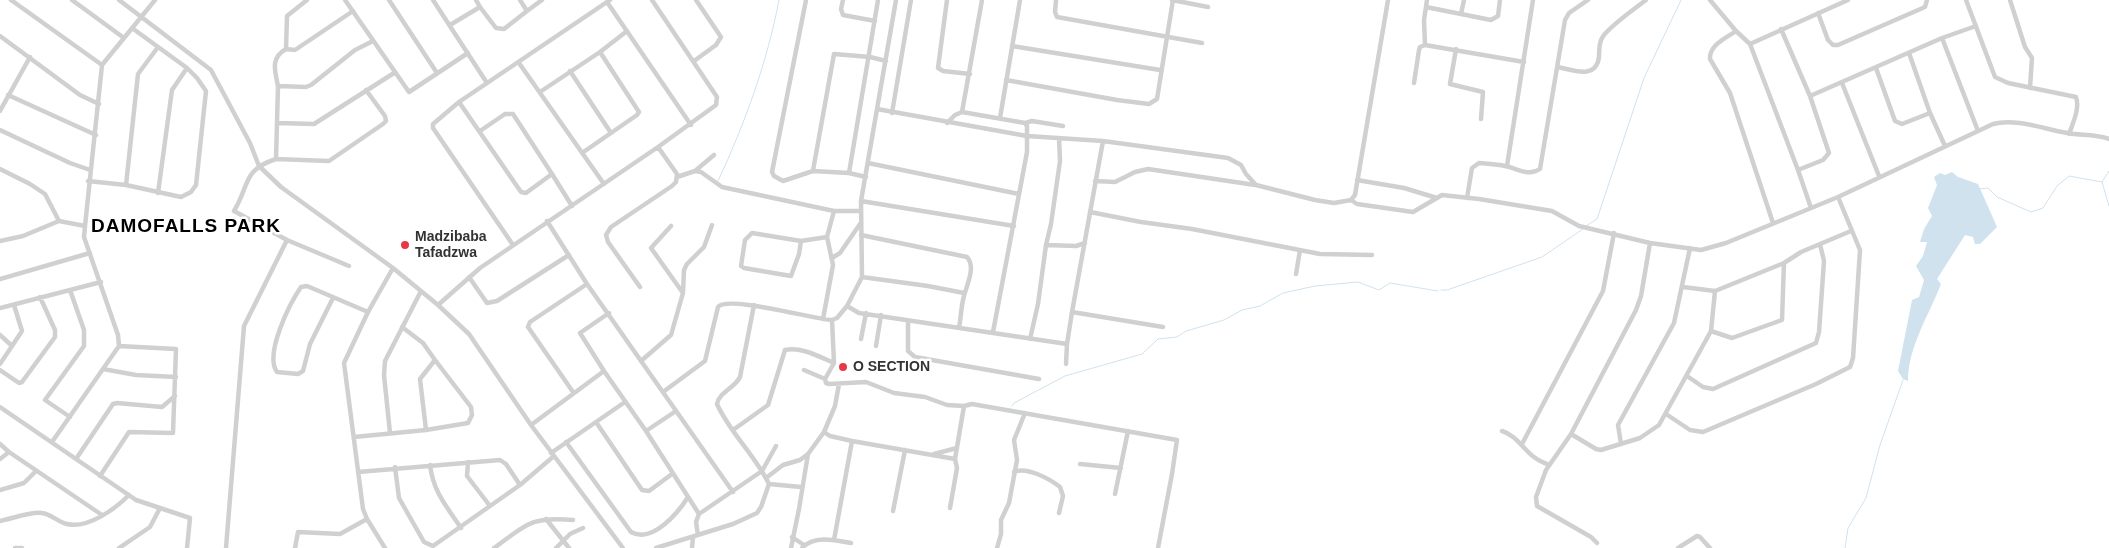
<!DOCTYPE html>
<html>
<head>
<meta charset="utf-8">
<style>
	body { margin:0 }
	canvas { display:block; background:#fff }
</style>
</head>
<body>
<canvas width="2109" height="548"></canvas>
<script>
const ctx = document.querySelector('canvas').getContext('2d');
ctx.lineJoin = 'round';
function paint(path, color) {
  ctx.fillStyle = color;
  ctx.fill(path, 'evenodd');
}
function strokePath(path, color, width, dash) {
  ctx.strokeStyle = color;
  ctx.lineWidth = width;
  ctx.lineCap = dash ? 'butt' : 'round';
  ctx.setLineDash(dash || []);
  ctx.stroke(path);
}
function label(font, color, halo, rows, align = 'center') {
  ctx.font = font + ' Arial,sans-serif';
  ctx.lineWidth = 5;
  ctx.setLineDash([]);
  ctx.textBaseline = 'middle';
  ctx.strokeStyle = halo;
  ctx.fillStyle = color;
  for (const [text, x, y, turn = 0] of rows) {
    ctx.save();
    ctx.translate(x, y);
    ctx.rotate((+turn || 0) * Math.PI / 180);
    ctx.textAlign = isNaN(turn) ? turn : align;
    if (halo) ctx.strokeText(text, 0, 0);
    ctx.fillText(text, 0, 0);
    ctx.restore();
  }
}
const water = new Path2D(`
	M1952,172L1958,177L1978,184L1997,227L1980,244H1975L1973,237L1965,235L1937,279L1941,284C1929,315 1908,347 1908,381L1903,379L1898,371L1912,300L1919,297L1924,280L1916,266L1923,256L1927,242H1920L1924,229L1932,216L1928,208L1937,185L1934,177L1940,173L1945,175Z`);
const stream = new Path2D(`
	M2109,171L2102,182L2109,206
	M718,181C745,123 767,63 779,0
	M1979,189L1988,188L1997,197L2031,212L2043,208L2057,186L2069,176L2102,182
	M1586,226L1597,219L1644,78L1681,0
	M1441,290H1447L1542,257L1583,229
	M1012,406L1014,403L1065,376L1142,354L1158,339L1177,337L1186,331L1224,320L1242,310L1260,306L1283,293L1315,286L1358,282L1379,290L1390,283L1438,291
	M1845,548L1848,528L1866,498L1880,445L1903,380`);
const minor = new Path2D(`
	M11,0L102,65
	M72,0L124,38
	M119,0L211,70L250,143L259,166L281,187L393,268L438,305L469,334L531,425L623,548
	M307,0L287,16L286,49L295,50L353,11
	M345,0L409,92L468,53
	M389,0L437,73
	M433,0L487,83
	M806,0L772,172L774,176L783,181L813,171
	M843,0L841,9L843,15L875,21
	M947,0L938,68L943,71L970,74
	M1056,0L1055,12L1057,17L1202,43
	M1172,0L1208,7
	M1710,0L1736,31L1750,44L1848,0
	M1966,0L1995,77L2008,83L2076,97C2080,108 2073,123 2069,134
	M2010,0L2025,47L2032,58L2030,88
	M607,2L691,125
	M480,7L496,28L504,29L527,11L520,0
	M1426,7L1491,20L1498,16L1500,0
	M527,11L542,0
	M1818,13L1828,40L1833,45H1838L1925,7L1927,0
	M1461,14L1464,0
	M450,25L480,7L476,0
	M132,28L187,68
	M1781,29L1810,96L1942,38L1976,26
	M1736,31C1726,38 1709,45 1710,59L1730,93L1773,223
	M0,36L80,95L99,104
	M1942,38L1978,131
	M1750,44L1798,170
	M1425,45L1524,62
	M1012,46L1160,70
	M286,49C270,58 275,71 278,86L306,87L311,85L355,50L373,41
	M1456,49L1450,84L1483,92L1481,119
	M1909,53L1930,113L1945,146
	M694,61L716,45L721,37L696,0
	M519,63L604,184
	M1558,67C1573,70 1596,80 1599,57C1599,51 1599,43 1602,38C1608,27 1636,8 1646,0
	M1876,68L1895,121L1902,124L1930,113
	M570,71L611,133
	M1006,80L1117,100L1149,104L1157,99L1173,0
	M1414,83L1419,50L1420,47L1425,45L1424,20L1427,0
	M1842,83L1879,176
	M278,86L276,159C242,170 250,185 234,211L287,240L349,266
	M540,92L600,52L627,31
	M8,95L96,135
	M1810,96L1829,153L1823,160L1798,170L1811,208
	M459,102L521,192L526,193L552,174L513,114H505L480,131
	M877,109L1027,136L1103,141L1228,158L1241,165L1246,174L1256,185L1315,200L1334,203L1351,200L1355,195L1388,0
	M0,111L30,57
	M962,112L982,0
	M892,113L911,0
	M1000,118L1020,0
	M277,123L314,124L394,73
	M947,123L955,115L962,112L1025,123L1027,126V152L993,332
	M1025,123L1032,121L1063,126
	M0,130L70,163L90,170
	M1103,141L1072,312L1163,327
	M582,153L637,115L639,112L600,52
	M276,159L329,161L383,124L386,121L385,116L366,90
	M868,163L1019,194
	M1507,166L1533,0
	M0,169L30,184L45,194L59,221L85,226L84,237L118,335L119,346L52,442
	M695,171L714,155
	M849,173L878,0
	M552,174L572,206
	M677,177L695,171L701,172L722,187L834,211
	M866,177L849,173L813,171L814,165L834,54L870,57L886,61
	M1357,180L1404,188L1437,198
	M88,181L126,185L181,197L191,192L196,185L206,91L197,78L187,68L172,90L158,193
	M1095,181L1115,182L1135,172L1148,169L1255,185
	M126,185L138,74L158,47
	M1467,198L1472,168L1479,163C1488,164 1496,164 1505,166C1517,168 1528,177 1540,169L1565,20L1569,13L1588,0
	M1351,200L1357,204L1413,212L1442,195L1479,199L1552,211L1579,226L1650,243L1701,250L1726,243L1838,197L1993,124C2016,118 2044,129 2067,133C2082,136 2093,133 2109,139
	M861,201L1014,226
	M1090,212L1141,222L1192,229L1320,254L1372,255
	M547,221L587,284L733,492
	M85,226L102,65L155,0
	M861,235L967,257C976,267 967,284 964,296C961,306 961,318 959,328
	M0,241L23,236L59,221
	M801,241L799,254L791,276L744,268L741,266L745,240L752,233L801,241L827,237
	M513,245L433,128V124L459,102L610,0
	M1046,245L1076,246L1085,243
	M832,258L840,253L860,224
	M1296,274L1300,250
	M469,277L487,303L497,301L569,255
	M862,277L928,286L964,293
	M0,279L90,253
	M640,287L608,242L606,235L611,227L672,186L676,182L677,174L658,147
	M1683,287L1715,291L1784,263L1801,252L1851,231
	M70,290L84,330V346L45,400L70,417
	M683,293L684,270L687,264L704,247L712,225
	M333,298L310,344L303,371L298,374L277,372C264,354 290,303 301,287L307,286L368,312
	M438,305L480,268L658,147L716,105L717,97L652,0
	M847,306L859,313L1067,344L1072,312
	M0,308L101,282
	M823,319L833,265L827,237L834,211H860
	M832,320L834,363L825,379L826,383L829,384L866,382L894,393L925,397L947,405L964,406L972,404L1177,440L1172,474L1158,548
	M908,321V351L915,357L1039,379
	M402,327L423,343L435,360
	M1711,331L1732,338L1782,320L1784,263
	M0,335L12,346
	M861,339L866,313
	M1030,339L1038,304L1046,245L1051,224L1060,161L1059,138
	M876,346L881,315
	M641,361L671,335L683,293L651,248L671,226
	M0,364L22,331L14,305
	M1066,364L1067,344
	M103,369L136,375L176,377
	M0,370L19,383L22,382L55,337V330L40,297
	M804,370L825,379
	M604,371L580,333L609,313
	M1687,376L1703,387L1713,389L1816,343L1819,332L1824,261L1820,244
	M573,392L528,327L530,322L587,284
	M663,392L705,361L718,307C727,295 813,319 832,320L837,318L847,306L862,277L861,201L896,0
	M0,407L136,500L190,518L187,548
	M1666,414L1690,430L1703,432L1816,384L1850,367L1853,358L1860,250L1838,197
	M596,422L642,490L649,491L672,474
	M531,425L604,371L646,431L699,514
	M733,430L768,405L785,350C800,346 820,357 834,363
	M646,431L676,411
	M1502,431C1516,435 1523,449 1534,457C1539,461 1545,463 1549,465
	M824,432L830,436L852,441L955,459L964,406
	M390,433L384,375L385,361L421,291
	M1571,434L1596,449L1601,450L1640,438L1659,425L1711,331L1715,291
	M354,437L426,430L468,423L472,415L471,407L435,360L420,379L426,430
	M566,442L631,532C652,544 678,513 688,497
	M0,444L9,452L102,515
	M1522,444L1603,291L1614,233
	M1621,444L1618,425L1674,323L1690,248
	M551,453L625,402
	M934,454L957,448
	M0,459L9,452
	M76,459L113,404L117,403L162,407L175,396
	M468,462L467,476L490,506
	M1080,464L1121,468
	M430,465C433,491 446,506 461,528
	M395,467L399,498L424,542L433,546L520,485L554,456
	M358,472L500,460L506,464L520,485
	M1014,472C1026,466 1050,479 1060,487L1063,496L1059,513
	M100,476L129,432L173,433L176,349L119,346
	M766,478L783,465L800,460L808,454
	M769,484L801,487
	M0,490L24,483L36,471
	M1115,494L1128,431
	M950,508L957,468L955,459
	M893,511L905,450
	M546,519L569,548
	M0,521C11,519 32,511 42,513C51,514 58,522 67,524C88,529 115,509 129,495
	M698,535L696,522L699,514L762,471L776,446
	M792,537L804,545
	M834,540L852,441
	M1597,543L1591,537L1537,506L1536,497L1546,470L1571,434L1636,310L1641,296L1650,243
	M15,548H22
	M119,548L150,527L160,508
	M226,548L244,326L287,240
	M295,548L298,532L340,534L367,519
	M385,548L367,519L363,509L344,363L368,312L393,268
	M494,548C526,525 531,516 573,520
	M556,548L570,534L583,528
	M656,548L733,524L757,513L761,507L769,484C755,455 730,433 717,404C719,392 735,388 740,377L754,305
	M692,548L693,537
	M791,548L799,509L808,454L824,432L835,406L839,384
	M802,548C814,535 835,540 851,543
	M997,548L1001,534V520L1009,503L1017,460L1014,440L1025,413
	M1678,548L1697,536L1700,537L1710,548`);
const markers = [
	[405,245,5,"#e63946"],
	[843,367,5,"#e63946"]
];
const poiNames = [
	["Madzibaba",415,237],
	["Tafadzwa",415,253],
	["O SECTION",853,367]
];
const districtNames = [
	["DAMOFALLS PARK",186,227]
];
paint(water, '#cfe2ee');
strokePath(stream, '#cfe2ee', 1);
strokePath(minor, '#d0d0d0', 4.5);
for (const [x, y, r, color] of markers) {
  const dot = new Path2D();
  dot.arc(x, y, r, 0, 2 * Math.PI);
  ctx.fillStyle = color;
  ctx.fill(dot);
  strokePath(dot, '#fff', 2);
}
label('bold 14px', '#333', '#fff', poiNames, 'left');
ctx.letterSpacing = '1px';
label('bold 19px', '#000', '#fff', districtNames);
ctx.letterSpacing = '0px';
</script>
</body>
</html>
